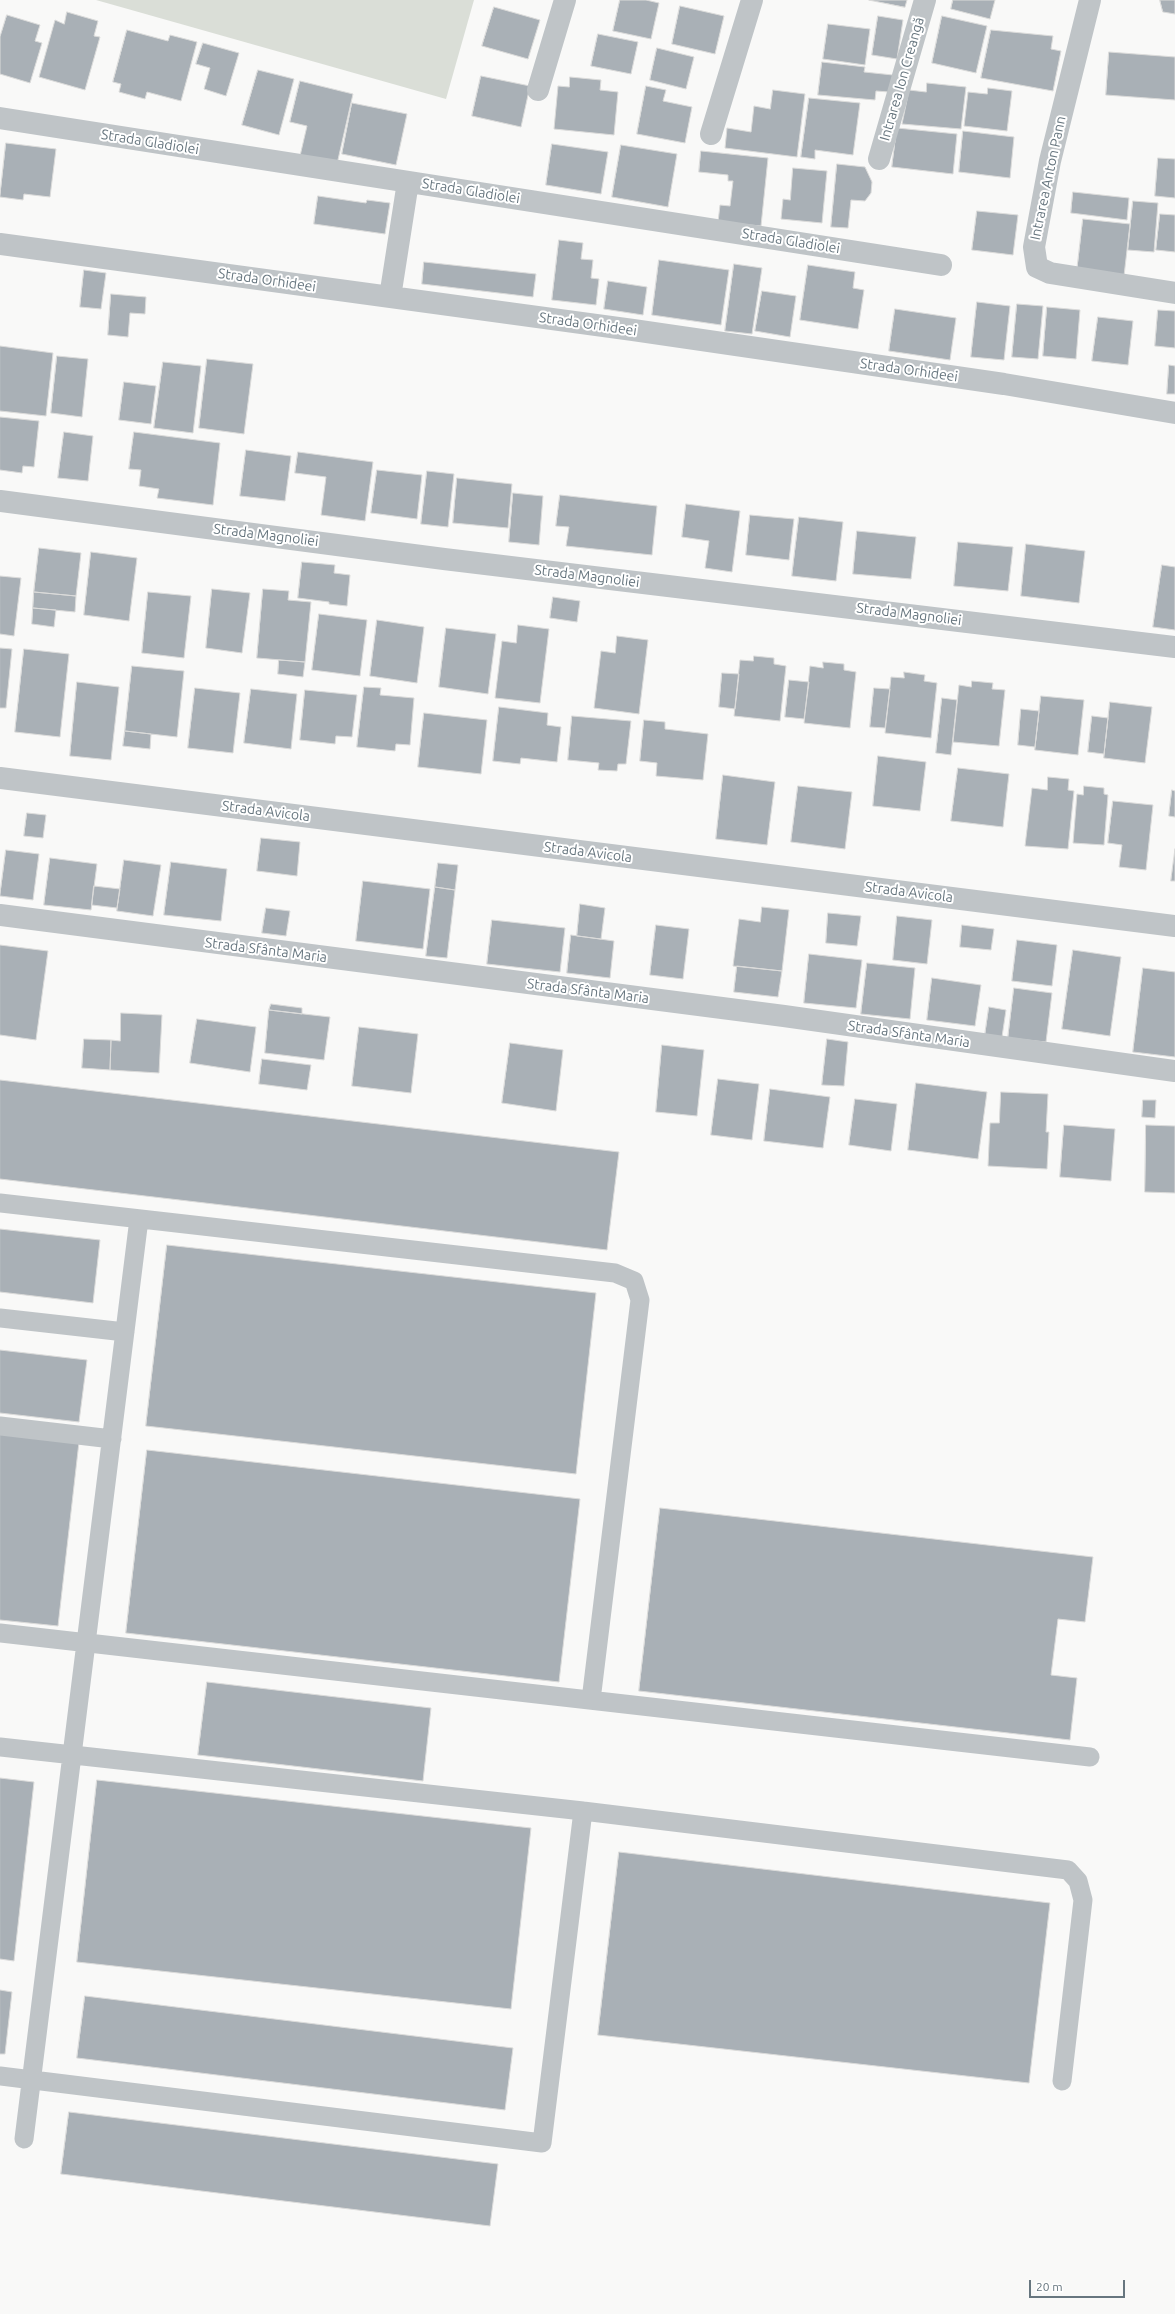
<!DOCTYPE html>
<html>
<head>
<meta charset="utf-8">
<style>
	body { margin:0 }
	#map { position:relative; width:1175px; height:2314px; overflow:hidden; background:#f9f9f8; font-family:Ubuntu,sans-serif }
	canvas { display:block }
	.scale { position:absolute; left:1029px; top:2280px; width:96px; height:18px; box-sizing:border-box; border:2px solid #67767f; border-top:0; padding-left:5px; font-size:12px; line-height:14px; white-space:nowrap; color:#67767f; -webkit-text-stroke:3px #fff; paint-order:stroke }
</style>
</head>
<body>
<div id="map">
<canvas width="1175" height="2314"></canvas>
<div class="scale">20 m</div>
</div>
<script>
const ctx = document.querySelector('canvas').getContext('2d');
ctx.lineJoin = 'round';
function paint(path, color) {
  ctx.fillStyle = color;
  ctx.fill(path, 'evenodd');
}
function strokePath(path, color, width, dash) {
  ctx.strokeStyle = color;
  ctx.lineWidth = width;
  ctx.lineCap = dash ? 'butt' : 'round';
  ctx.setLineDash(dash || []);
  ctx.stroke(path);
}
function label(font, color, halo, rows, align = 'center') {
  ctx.font = font + ' Ubuntu,sans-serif';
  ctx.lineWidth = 4;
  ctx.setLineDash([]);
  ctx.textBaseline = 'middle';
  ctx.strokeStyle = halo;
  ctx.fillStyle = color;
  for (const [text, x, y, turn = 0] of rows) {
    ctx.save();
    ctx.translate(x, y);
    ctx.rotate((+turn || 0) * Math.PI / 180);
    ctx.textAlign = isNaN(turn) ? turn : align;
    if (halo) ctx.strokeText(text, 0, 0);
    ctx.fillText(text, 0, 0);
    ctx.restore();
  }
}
const green = new Path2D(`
	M96,0H474L446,99Z`);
const building = new Path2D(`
	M620,0H646L659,3L651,39L613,31Z
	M869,0H907L905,7Z
	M953,0H995L990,19L951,9Z
	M1160,0H1175V14L1163,12Z
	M680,6L724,16L715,54L672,44Z
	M494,7L540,20L528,59L482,46Z
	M67,12L98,21L94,36L100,37L85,90L39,77L55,20L64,24Z
	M7,15L40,25L35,41L42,43L30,83L0,74V37Z
	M878,16L903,20L897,59L872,55Z
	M942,16L987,26L976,73L932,63Z
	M828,24L870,29L865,65L823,59Z
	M127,30L168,41L170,35L197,42L181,101L147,92L145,99L119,92L121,84L113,82Z
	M991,30L1053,36L1051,49L1061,51L1053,91L981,78Z
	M598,34L638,42L631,74L591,66Z
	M203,43L239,53L226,96L204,89L210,68L196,64Z
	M657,48L694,57L686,89L650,80Z
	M1109,52L1175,57V100L1106,95Z
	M822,62L865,67L864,72L893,75L889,92L876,91L875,100L818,95Z
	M258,70L294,79L279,135L242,125Z
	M481,76L530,86L521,127L472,116Z
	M570,77L601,80L600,90L618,92L614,135L554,129L558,86L569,87Z
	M300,81L353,94L337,164L300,156L307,126L290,122Z
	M927,83L966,87L961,129L902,124L909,90L926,92Z
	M646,86L666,90L663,101L692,107L685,143L637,134Z
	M988,88L1012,91L1007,131L964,126L968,92L987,94Z
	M773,90L805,94L797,157L725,148L727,128L751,132L754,106L770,109Z
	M809,98L860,103L853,155L815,150V159L801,157Z
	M352,103L407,114L396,165L342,154Z
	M897,128L957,134L953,174L892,167Z
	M963,131L1014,137L1010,178L959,172Z
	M6,143L56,149L50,197L24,194L23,200L0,197Z
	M552,144L608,152L601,194L546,185Z
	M621,145L677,154L668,207L612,197Z
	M701,151L768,158L761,226L718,222L720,205L730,206L733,181H728V175L699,172Z
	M1158,158L1175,159V198L1155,196Z
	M837,164L865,167L872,182L871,193L865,201L851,200L848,228L831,227Z
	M793,168L827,171L822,223L781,219L783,199L790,200Z
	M1073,192L1129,198L1127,220L1071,213Z
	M318,196L366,203L367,200L390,203L385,234L314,224Z
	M1133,201L1158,203L1154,252L1128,250Z
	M977,211L1018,215L1013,255L972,250Z
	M1160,214L1175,215V252L1156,250Z
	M1083,219L1130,224L1124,276L1077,271Z
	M559,240L583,243L581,259L593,260L591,278L599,279L596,305L552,300Z
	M659,260L729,270L721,325L652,315Z
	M424,262L536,274L533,297L422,284Z
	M734,264L762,268L752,334L725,331Z
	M808,265L855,272L853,288L864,290L858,329L800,320Z
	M84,270L106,273L101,309L80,307Z
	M608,281L647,287L643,315L604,309Z
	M762,291L796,296L790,337L755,331Z
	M111,294L146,297L145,314L130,313L128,337L108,335Z
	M977,302L1010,306L1004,360L971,357Z
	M1017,304L1043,306L1038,359L1012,357Z
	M1047,307L1080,310L1076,359L1043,356Z
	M895,309L956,318L950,360L889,351Z
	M1158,310L1175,311V348L1155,346Z
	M1098,317L1133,321L1128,365L1092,361Z
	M0,346L53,353L46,416L0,411Z
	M57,356L88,359L82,417L51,413Z
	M207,359L253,364L244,434L199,428Z
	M163,362L201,366L193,433L154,428Z
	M1169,365L1175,366V394H1167Z
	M124,382L156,386L151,424L119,420Z
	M0,417L39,421L34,467L23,466L22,473L0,470Z
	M64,432L93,436L88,481L58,478Z
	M134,432L220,443L213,505L157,498L159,489L139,486L141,470L129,469Z
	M246,450L291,456L285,501L240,496Z
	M298,452L373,462L365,521L321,515L326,477L295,473Z
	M377,470L422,475L417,519L371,513Z
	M427,471L454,474L448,527L421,524Z
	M457,478L512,484L508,528L453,523Z
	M513,493L543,496L539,545L509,542Z
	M560,495L657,506L652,555L566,546L569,527L556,526Z
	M686,504L740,511L732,572L705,568L709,541L682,537Z
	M750,515L794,519L789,560L746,555Z
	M799,517L843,522L836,581L792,576Z
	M857,531L916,537L911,579L853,574Z
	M958,542L1013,547L1008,591L954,586Z
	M1026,544L1085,551L1079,603L1021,596Z
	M39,548L81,553L76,596L34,592Z
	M91,552L137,558L129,621L84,615Z
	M302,562L335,565L334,573L350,575L347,606L329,604V602L298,598Z
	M1162,565L1175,567V630L1153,627Z
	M0,576L21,578L14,636L0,634Z
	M212,589L250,593L242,653L206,648Z
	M263,589L289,591L288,600L311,602L305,662L257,658Z
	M34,592L76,596L75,612L33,608Z
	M148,592L191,596L184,658L142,653Z
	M553,597L580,601L577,622L550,618Z
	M33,608L56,610L54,627L32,624Z
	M319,614L367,620L360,676L312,670Z
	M377,620L424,627L417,683L370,676Z
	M518,625L549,629L540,703L495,698L502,641L516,643Z
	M446,628L496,634L488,694L439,687Z
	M617,636L648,640L639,714L594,708L601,651L615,653Z
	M0,648L12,649L6,708H0Z
	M24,649L69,654L60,737L15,732Z
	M754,656L774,658V664L786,666L780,721L734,716L740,660L753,661Z
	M279,660L305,662L303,677L278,674Z
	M823,662L844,664V670L856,672L850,728L804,723L810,666L823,668Z
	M132,666L184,671L177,737L125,731Z
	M904,672L925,675L924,681L937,683L931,738L885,733L891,677L904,678Z
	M722,673L739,674L735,709L719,707Z
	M789,680L809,682L804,719L785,717Z
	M972,681L993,683L992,689L1005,690L999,746L953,742L959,685L971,687Z
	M77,682L119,687L111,760L70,756Z
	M364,687L381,688L380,695L414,698L410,745L396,744L395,751L357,747Z
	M195,688L240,693L233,753L188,748Z
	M874,688L890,689L885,728L870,727Z
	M251,689L297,694L291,749L244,743Z
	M305,690L357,695L352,737L336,736L335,744L300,740Z
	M1041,696L1084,700L1078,755L1035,750Z
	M942,698L957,700L951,755L936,753Z
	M1110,702L1152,707L1145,763L1104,758Z
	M499,707L548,713L547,725L561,727L557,762L521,758L520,764L493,761Z
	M1021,709L1039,711L1035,747L1018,745Z
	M424,713L487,720L481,774L418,767Z
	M572,716L631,721L626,764H618L617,771L598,770L599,763L568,760Z
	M1092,716L1108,718L1104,754L1088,752Z
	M644,720L665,722V729L708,734L703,780L656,776L657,763L640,761Z
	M125,731L151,734L150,749L123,746Z
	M878,756L926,762L920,811L873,806Z
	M958,768L1009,774L1003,827L951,821Z
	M723,775L775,782L767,845L716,839Z
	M1048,777L1069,779L1068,790L1074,791L1068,849L1025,846L1032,788L1047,790Z
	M798,786L852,792L845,849L791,842Z
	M1084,786L1104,788V794L1108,795L1104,845L1073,843L1077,794L1083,795Z
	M1172,790L1175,791V817L1169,816Z
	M1113,801L1153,805L1146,870L1119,867L1122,845L1108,843Z
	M27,813L46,815L43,838L24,836Z
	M261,838L300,842L297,876L257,871Z
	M1175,849V881H1171Z
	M6,850L39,854L33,900L0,896Z
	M50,858L97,864L91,910L44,905Z
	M124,860L161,865L153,916L117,911Z
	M171,862L227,869L221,921L164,915Z
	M438,863L458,865L455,890L435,887Z
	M363,881L430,889L423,949L356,941Z
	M94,886L120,889L117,908L92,905Z
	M435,887L455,890L447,958L426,956Z
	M580,904L605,908L601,939L577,936Z
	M762,907L789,910L782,971L733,966L739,919L760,922Z
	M266,908L290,911L286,936L262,933Z
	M828,913L861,916L857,946L826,943Z
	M897,916L932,920L927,964L893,960Z
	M492,920L565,928L560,972L487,964Z
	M656,925L689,929L683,979L650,975Z
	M962,925L994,929L991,950L960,947Z
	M571,935L614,941L610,978L567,973Z
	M1017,940L1057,945L1052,986L1012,981Z
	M0,945L48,951L36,1040L0,1035Z
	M1073,950L1121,957L1110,1036L1062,1029Z
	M809,954L862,960L856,1008L804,1003Z
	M867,963L915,968L910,1019L861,1014Z
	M737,966L782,971L778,997L734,992Z
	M1143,968L1175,972V1057L1133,1052Z
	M932,978L981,985L975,1026L927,1020Z
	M1014,988L1052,993L1046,1042L1008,1038Z
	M271,1004L302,1008V1014L269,1010Z
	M989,1007L1006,1010L1002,1037L985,1035Z
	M269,1010L330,1017L324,1060L265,1053Z
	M121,1013L162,1015L159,1073L110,1070L111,1040L120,1041Z
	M197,1019L256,1027L250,1072L190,1063Z
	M359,1027L418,1034L411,1093L352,1086Z
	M84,1039L111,1040L110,1070L82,1068Z
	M827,1039L848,1042L844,1086L822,1085Z
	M510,1043L563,1050L556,1111L502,1103Z
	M662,1045L704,1050L697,1116L656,1112Z
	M262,1059L311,1065L307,1090L259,1084Z
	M718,1079L759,1084L752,1140L711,1135Z
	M0,1080L619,1152L607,1250L0,1179Z
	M916,1083L987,1092L978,1159L908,1150Z
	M770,1089L830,1097L823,1148L764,1141Z
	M1001,1092L1048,1094L1046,1132H1049L1047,1169L988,1166L990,1123H999Z
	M855,1099L897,1104L891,1151L849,1145Z
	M1143,1100H1156L1155,1118L1142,1117Z
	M1064,1125L1115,1129L1111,1181L1060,1177Z
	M1146,1125L1175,1126V1193L1145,1192Z
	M0,1229L100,1240L93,1303L0,1292Z
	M167,1245L596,1293L576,1474L146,1426Z
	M0,1350L87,1360L79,1422L0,1413Z
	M0,1433L79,1442L58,1626L0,1620Z
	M147,1450L580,1499L559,1682L126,1633Z
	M660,1508L1093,1557L1085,1622L1058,1619L1051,1675L1077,1678L1070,1740L639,1691Z
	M207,1682L431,1708L423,1781L198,1755Z
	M0,1778L34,1782L14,1961L0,1959Z
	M97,1780L531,1828L511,2009L77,1962Z
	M619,1852L1050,1903L1029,2083L598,2035Z
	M0,1990L12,1992L5,2054H0Z
	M85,1996L513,2048L505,2110L77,2058Z
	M69,2112L498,2164L490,2226L61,2174Z`);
const lane = new Path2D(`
	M0,1203L615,1273L634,1281L640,1300L591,1700
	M0,1318L125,1332
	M0,1426L112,1439
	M0,1633L1090,1757
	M0,1747L583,1811L1068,1870L1078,1881L1083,1900L1062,2081
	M0,2076L542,2143L583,1811
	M24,2139L139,1219`);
const street = new Path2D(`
	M1090,0L1050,161L1034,247L1037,267L1050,273L1175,293
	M538,90L565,0
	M0,118L941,265
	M711,134L752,0
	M879,159L925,0
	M0,244L633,330L1004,384L1175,413
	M390,297L408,182
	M0,501L444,559L1175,647
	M0,778L1175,926
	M0,915L784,1016L1175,1071`);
const streetNames = [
	["Intrarea Ion Creangă",902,79,-74],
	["Strada Gladiolei",150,142,9],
	["Intrarea Anton Pann",1048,178,-78],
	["Strada Gladiolei",471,191,9],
	["Strada Gladiolei",791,241,9],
	["Strada Orhideei",267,280,8],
	["Strada Orhideei",588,324,8],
	["Strada Orhideei",909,370,8],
	["Strada Magnoliei",266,535,7],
	["Strada Magnoliei",587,576,7],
	["Strada Magnoliei",909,614,7],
	["Strada Avicola",266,811,7],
	["Strada Avicola",588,852,7],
	["Strada Avicola",909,892,7],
	["Strada Sfânta Maria",266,950,7],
	["Strada Sfânta Maria",588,991,7],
	["Strada Sfânta Maria",909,1034,8]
];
paint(green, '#daded7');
paint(building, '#a9b0b6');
strokePath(building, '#dbdbda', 1);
strokePath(lane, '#bfc4c7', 19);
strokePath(street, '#bfc4c7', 22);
label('14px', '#67767f', '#fff', streetNames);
</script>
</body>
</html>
